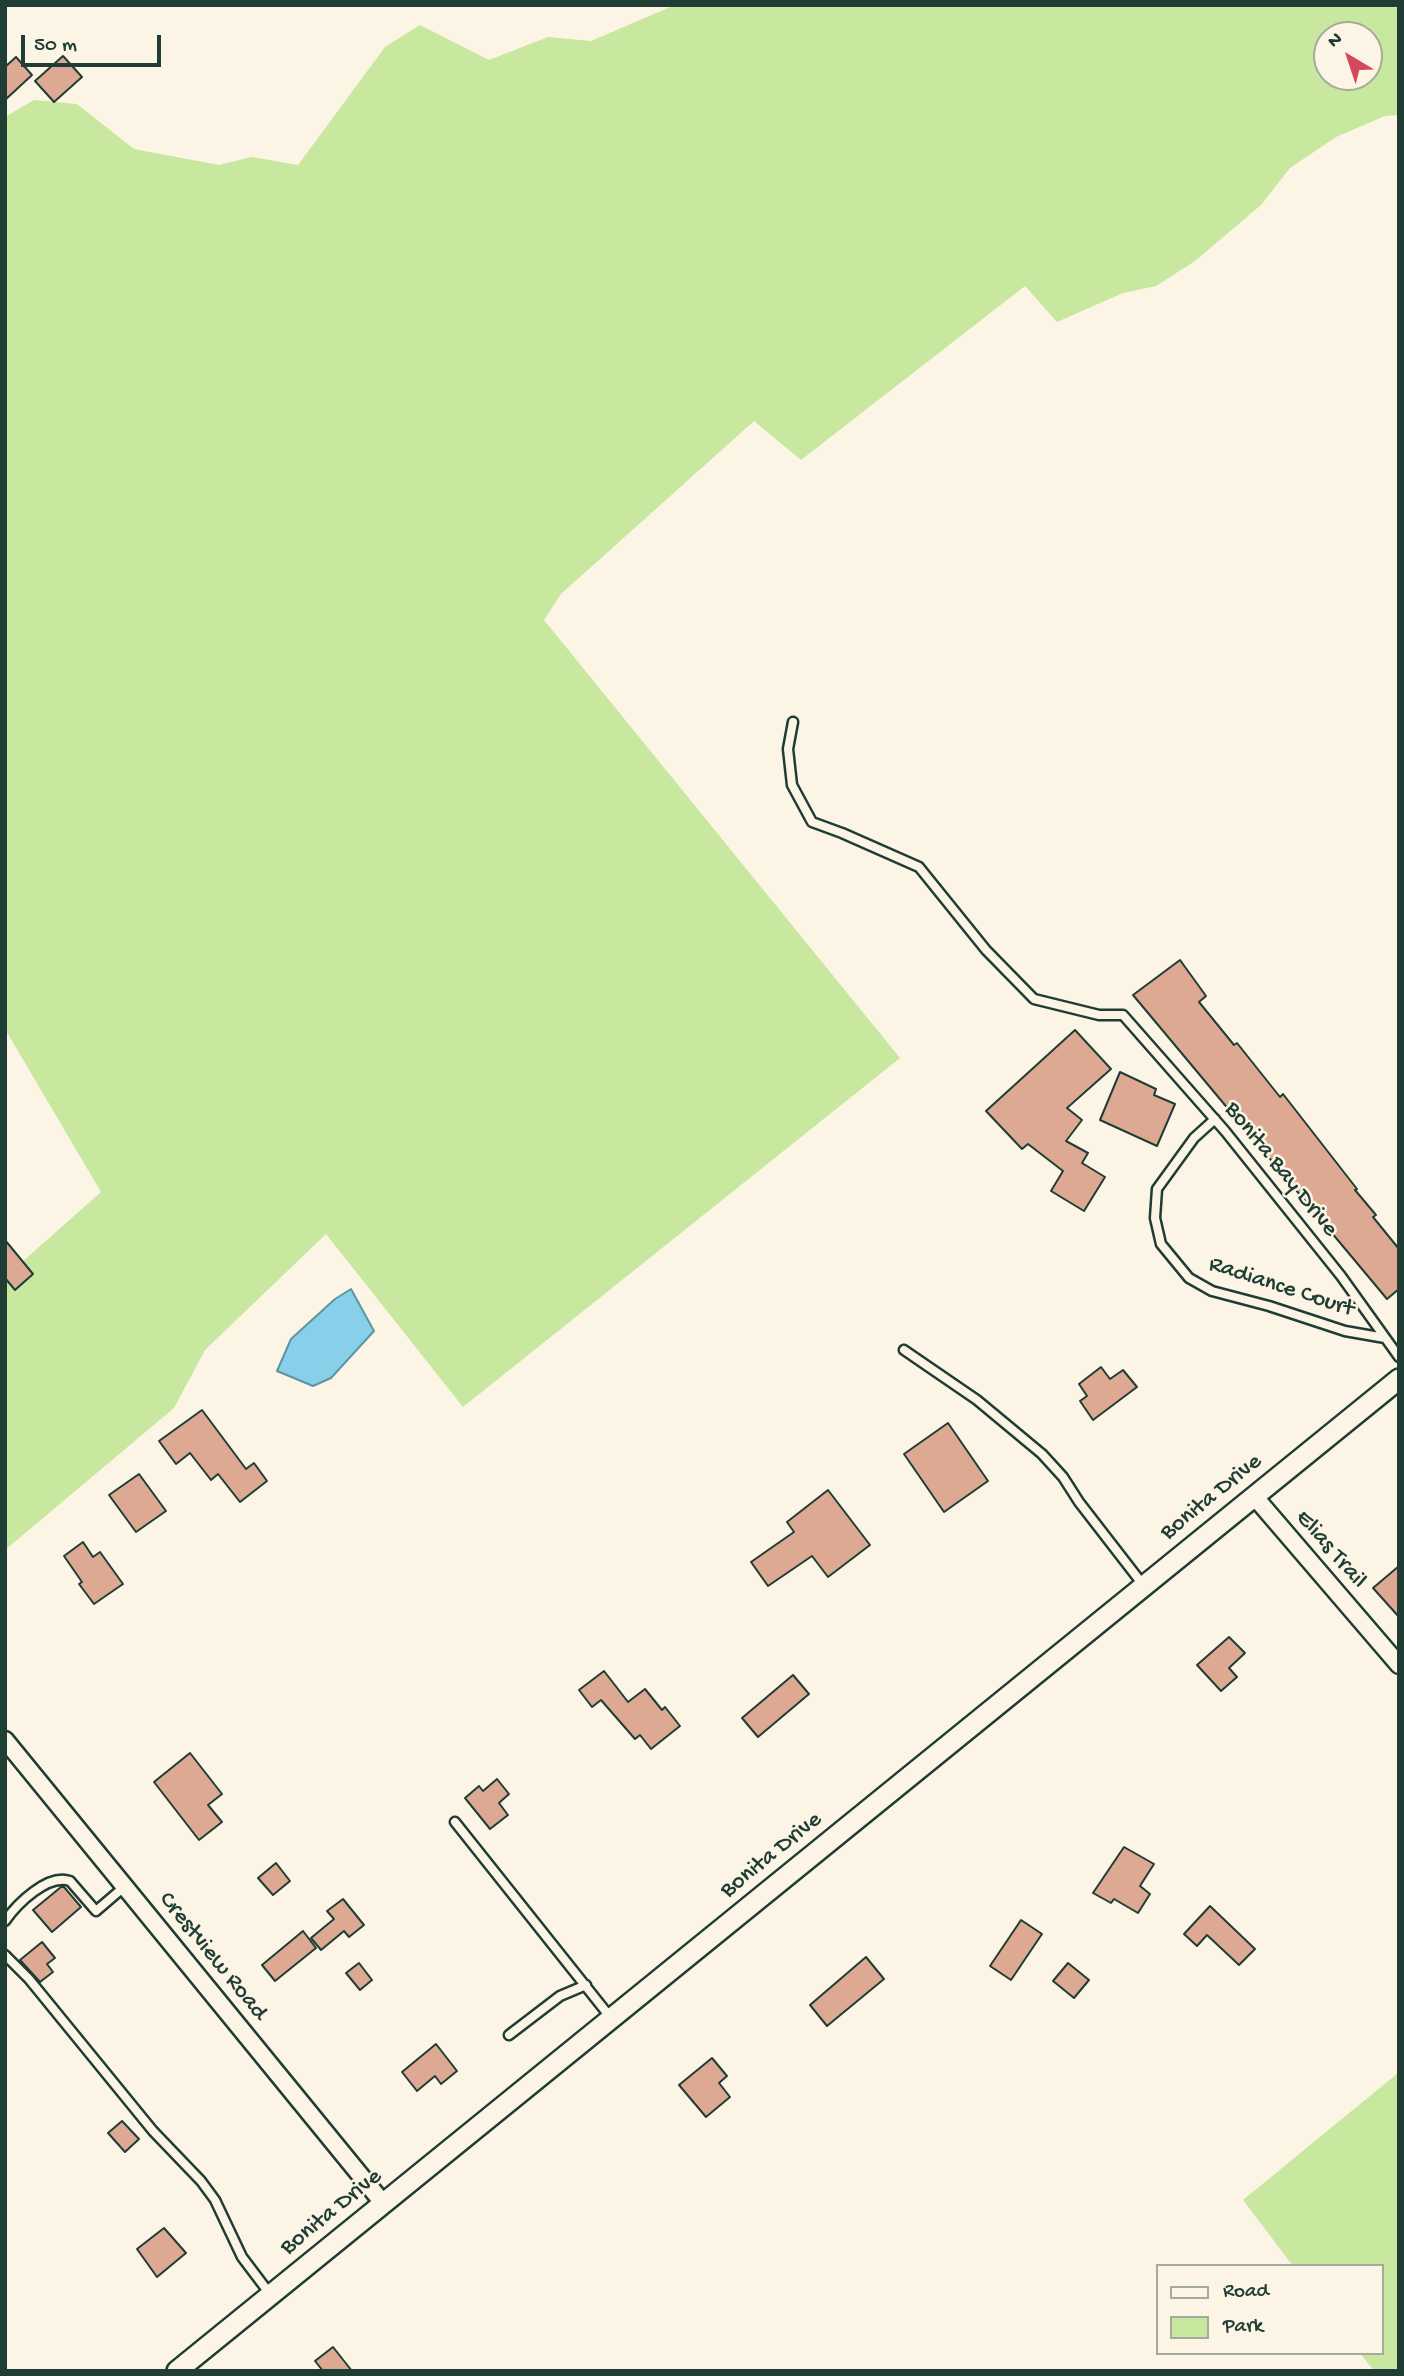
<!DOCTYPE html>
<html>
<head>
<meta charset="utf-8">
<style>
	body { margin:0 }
	#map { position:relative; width:1404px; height:2376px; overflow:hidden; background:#fcf5e5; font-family:"Gochi Hand",sans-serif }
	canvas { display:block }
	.frame { position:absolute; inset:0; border:7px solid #1f3d34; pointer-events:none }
	.legend { position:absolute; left:1156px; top:2264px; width:228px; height:91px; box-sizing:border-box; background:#fcf5e5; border:2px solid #a4ab9e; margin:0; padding:9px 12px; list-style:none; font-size:21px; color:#1f3d34 }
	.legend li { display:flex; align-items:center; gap:14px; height:35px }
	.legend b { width:35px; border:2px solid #a4ab9e }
	.north { position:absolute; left:1313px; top:21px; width:70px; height:70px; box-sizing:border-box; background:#fcf5e5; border:2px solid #a4ab9e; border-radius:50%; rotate:321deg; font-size:19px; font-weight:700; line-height:28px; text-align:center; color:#1f3d34 }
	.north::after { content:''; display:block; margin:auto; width:24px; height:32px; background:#d1495b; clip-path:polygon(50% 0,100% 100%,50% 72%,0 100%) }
	.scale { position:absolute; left:21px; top:35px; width:140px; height:32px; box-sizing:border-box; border:4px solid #1f3d34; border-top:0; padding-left:9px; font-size:21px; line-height:24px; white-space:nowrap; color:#1f3d34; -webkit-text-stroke:5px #fcf5e5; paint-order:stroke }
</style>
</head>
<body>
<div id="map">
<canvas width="1404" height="2376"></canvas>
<div class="frame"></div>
<ul class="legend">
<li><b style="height:9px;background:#fcf5e5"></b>Road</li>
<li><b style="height:19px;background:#c8e79f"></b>Park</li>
</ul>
<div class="north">N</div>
<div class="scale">50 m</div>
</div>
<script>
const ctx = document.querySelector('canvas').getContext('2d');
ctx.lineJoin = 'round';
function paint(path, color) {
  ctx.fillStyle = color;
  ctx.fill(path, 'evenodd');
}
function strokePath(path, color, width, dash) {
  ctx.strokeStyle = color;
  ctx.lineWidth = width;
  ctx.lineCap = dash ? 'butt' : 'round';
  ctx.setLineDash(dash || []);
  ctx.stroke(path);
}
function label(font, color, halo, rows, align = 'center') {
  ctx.font = font + ' "Gochi Hand",sans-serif';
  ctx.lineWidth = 5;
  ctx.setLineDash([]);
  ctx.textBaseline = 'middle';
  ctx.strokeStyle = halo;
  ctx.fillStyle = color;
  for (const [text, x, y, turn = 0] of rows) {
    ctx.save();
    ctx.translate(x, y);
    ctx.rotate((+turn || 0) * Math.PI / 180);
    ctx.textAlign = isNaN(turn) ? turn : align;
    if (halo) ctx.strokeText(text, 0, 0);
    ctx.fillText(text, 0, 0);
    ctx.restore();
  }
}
const green = new Path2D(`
	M675,5H1399V115L1385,116L1336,137L1290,168L1261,205L1195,261L1156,286L1123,293L1057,322L1025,286L801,460L754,421L561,594L544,620L900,1058L463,1407L326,1234L205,1350L174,1408L5,1550V1277L101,1192L5,1029V117L34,100L77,104L134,149L219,165L252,157L298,165L385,47L420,25L489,60L548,37L591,41ZM1327,35H1369V77H1327Z
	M1398,2073L1399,2371H1374L1360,2353H1381V2266H1293L1243,2200Z`);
const water = new Path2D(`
	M351,1289L374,1331L331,1378L313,1386L277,1371L291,1339L335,1299Z`);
const building = new Path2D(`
	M63,56L82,77L54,102L35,81Z
	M16,57L32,75L5,100V67Z
	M1180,960L1206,996L1199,1002L1234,1045L1237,1043L1280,1097L1283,1094L1357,1189L1355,1190L1376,1215L1373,1217L1399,1249V1289L1387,1299L1133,995Z
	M1075,1030L1111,1069L1067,1108L1082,1120L1066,1141L1088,1153L1082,1163L1105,1177L1084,1211L1051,1191L1063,1171L1028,1144L1022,1149L986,1111Z
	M1120,1072L1156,1089L1154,1095L1175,1104L1157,1146L1100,1120Z
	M5,1240L33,1274L15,1290L5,1278Z
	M1101,1367L1110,1379L1123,1370L1137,1387L1093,1420L1080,1401L1087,1396L1079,1384Z
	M202,1410L246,1469L254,1463L267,1481L240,1502L218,1474L211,1480L190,1453L176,1464L159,1441Z
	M948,1423L988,1481L944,1512L904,1454Z
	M139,1474L166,1511L136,1532L109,1495Z
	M828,1490L870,1545L828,1577L812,1556L768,1586L751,1562L794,1532L787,1522Z
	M83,1542L93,1557L100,1552L123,1584L94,1604L79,1584L82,1582L64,1556Z
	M1399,1566V1617L1373,1588Z
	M1229,1637L1245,1653L1229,1668L1237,1677L1221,1691L1197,1665Z
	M604,1671L628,1702L645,1689L662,1710L665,1707L680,1726L651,1749L640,1735L635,1739L601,1700L592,1707L579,1690Z
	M793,1675L809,1694L758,1737L742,1718Z
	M190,1753L222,1794L208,1805L222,1822L199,1840L154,1782Z
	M497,1779L509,1794L499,1803L508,1815L490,1829L465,1798L479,1786L483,1791Z
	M1124,1847L1154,1864L1140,1886L1150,1894L1138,1913L1114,1899L1111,1903L1093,1893Z
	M276,1863L290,1881L273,1895L258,1878Z
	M61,1887H64L81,1907L52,1932L33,1910Z
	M343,1899L364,1925L349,1937L344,1931L321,1950L311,1938L334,1919L327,1911Z
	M1210,1906L1255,1949L1239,1965L1207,1935L1197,1946L1184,1934Z
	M1021,1920L1042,1934L1011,1980L990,1966Z
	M303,1931L316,1948L275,1981L262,1965Z
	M42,1942L55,1958L47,1964L53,1972L40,1982L20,1960Z
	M866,1957L884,1979L827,2026L810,2005Z
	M359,1963L372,1980L360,1990L346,1973Z
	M1068,1963L1089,1980L1074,1998L1053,1981Z
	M436,2044L457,2071L441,2084L435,2076L417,2091L402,2072Z
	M712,2058L727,2076L719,2083L730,2097L706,2117L679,2085Z
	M122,2121L139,2139L125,2152L108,2133Z
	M164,2228L186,2253L157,2277L137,2249Z
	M333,2347L352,2371H323L315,2361Z`);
const service = new Path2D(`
	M793,722L788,749L792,785L812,822L842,833L919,867L986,950L1034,999L1099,1015H1123L1225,1131L1341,1276L1399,1357
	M1215,1119L1194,1138L1157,1189L1155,1218L1161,1244L1189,1278L1212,1291L1269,1306L1345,1331L1385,1338
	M904,1350L977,1400L1042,1454L1063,1477L1079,1502L1144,1586
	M455,1822L611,2018
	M5,1921C17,1904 48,1873 70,1881L96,1911L124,1887
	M5,1955L29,1979L153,2131L201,2181L215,2200L242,2257L270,2294
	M509,2035L560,1996L586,1985`);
const minor = new Path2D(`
	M1254,1496L1399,1665
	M5,1740L383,2203`);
const tertiary = new Path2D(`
	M177,2371L1399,1379`);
const streetNames = [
	["Bonita Bay Drive",1280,1170,51],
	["Radiance Court",1281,1288,18],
	["Bonita Drive",1212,1498,-39],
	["Elias Trail",1330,1550,49],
	["Bonita Drive",772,1856,-39],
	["Crestview Road",212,1957,51],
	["Bonita Drive",332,2213,-39]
];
paint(green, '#c8e79f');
paint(water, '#88cfea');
strokePath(water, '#5e95a1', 2);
paint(building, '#dda992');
strokePath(building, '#1f3d34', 2);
strokePath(service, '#1f3d34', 13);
strokePath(minor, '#1f3d34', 21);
strokePath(tertiary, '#1f3d34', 24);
strokePath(service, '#fcf5e5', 8);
strokePath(minor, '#fcf5e5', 16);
strokePath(tertiary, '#fcf5e5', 19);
label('24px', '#1f3d34', '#fcf5e5', streetNames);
</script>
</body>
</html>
